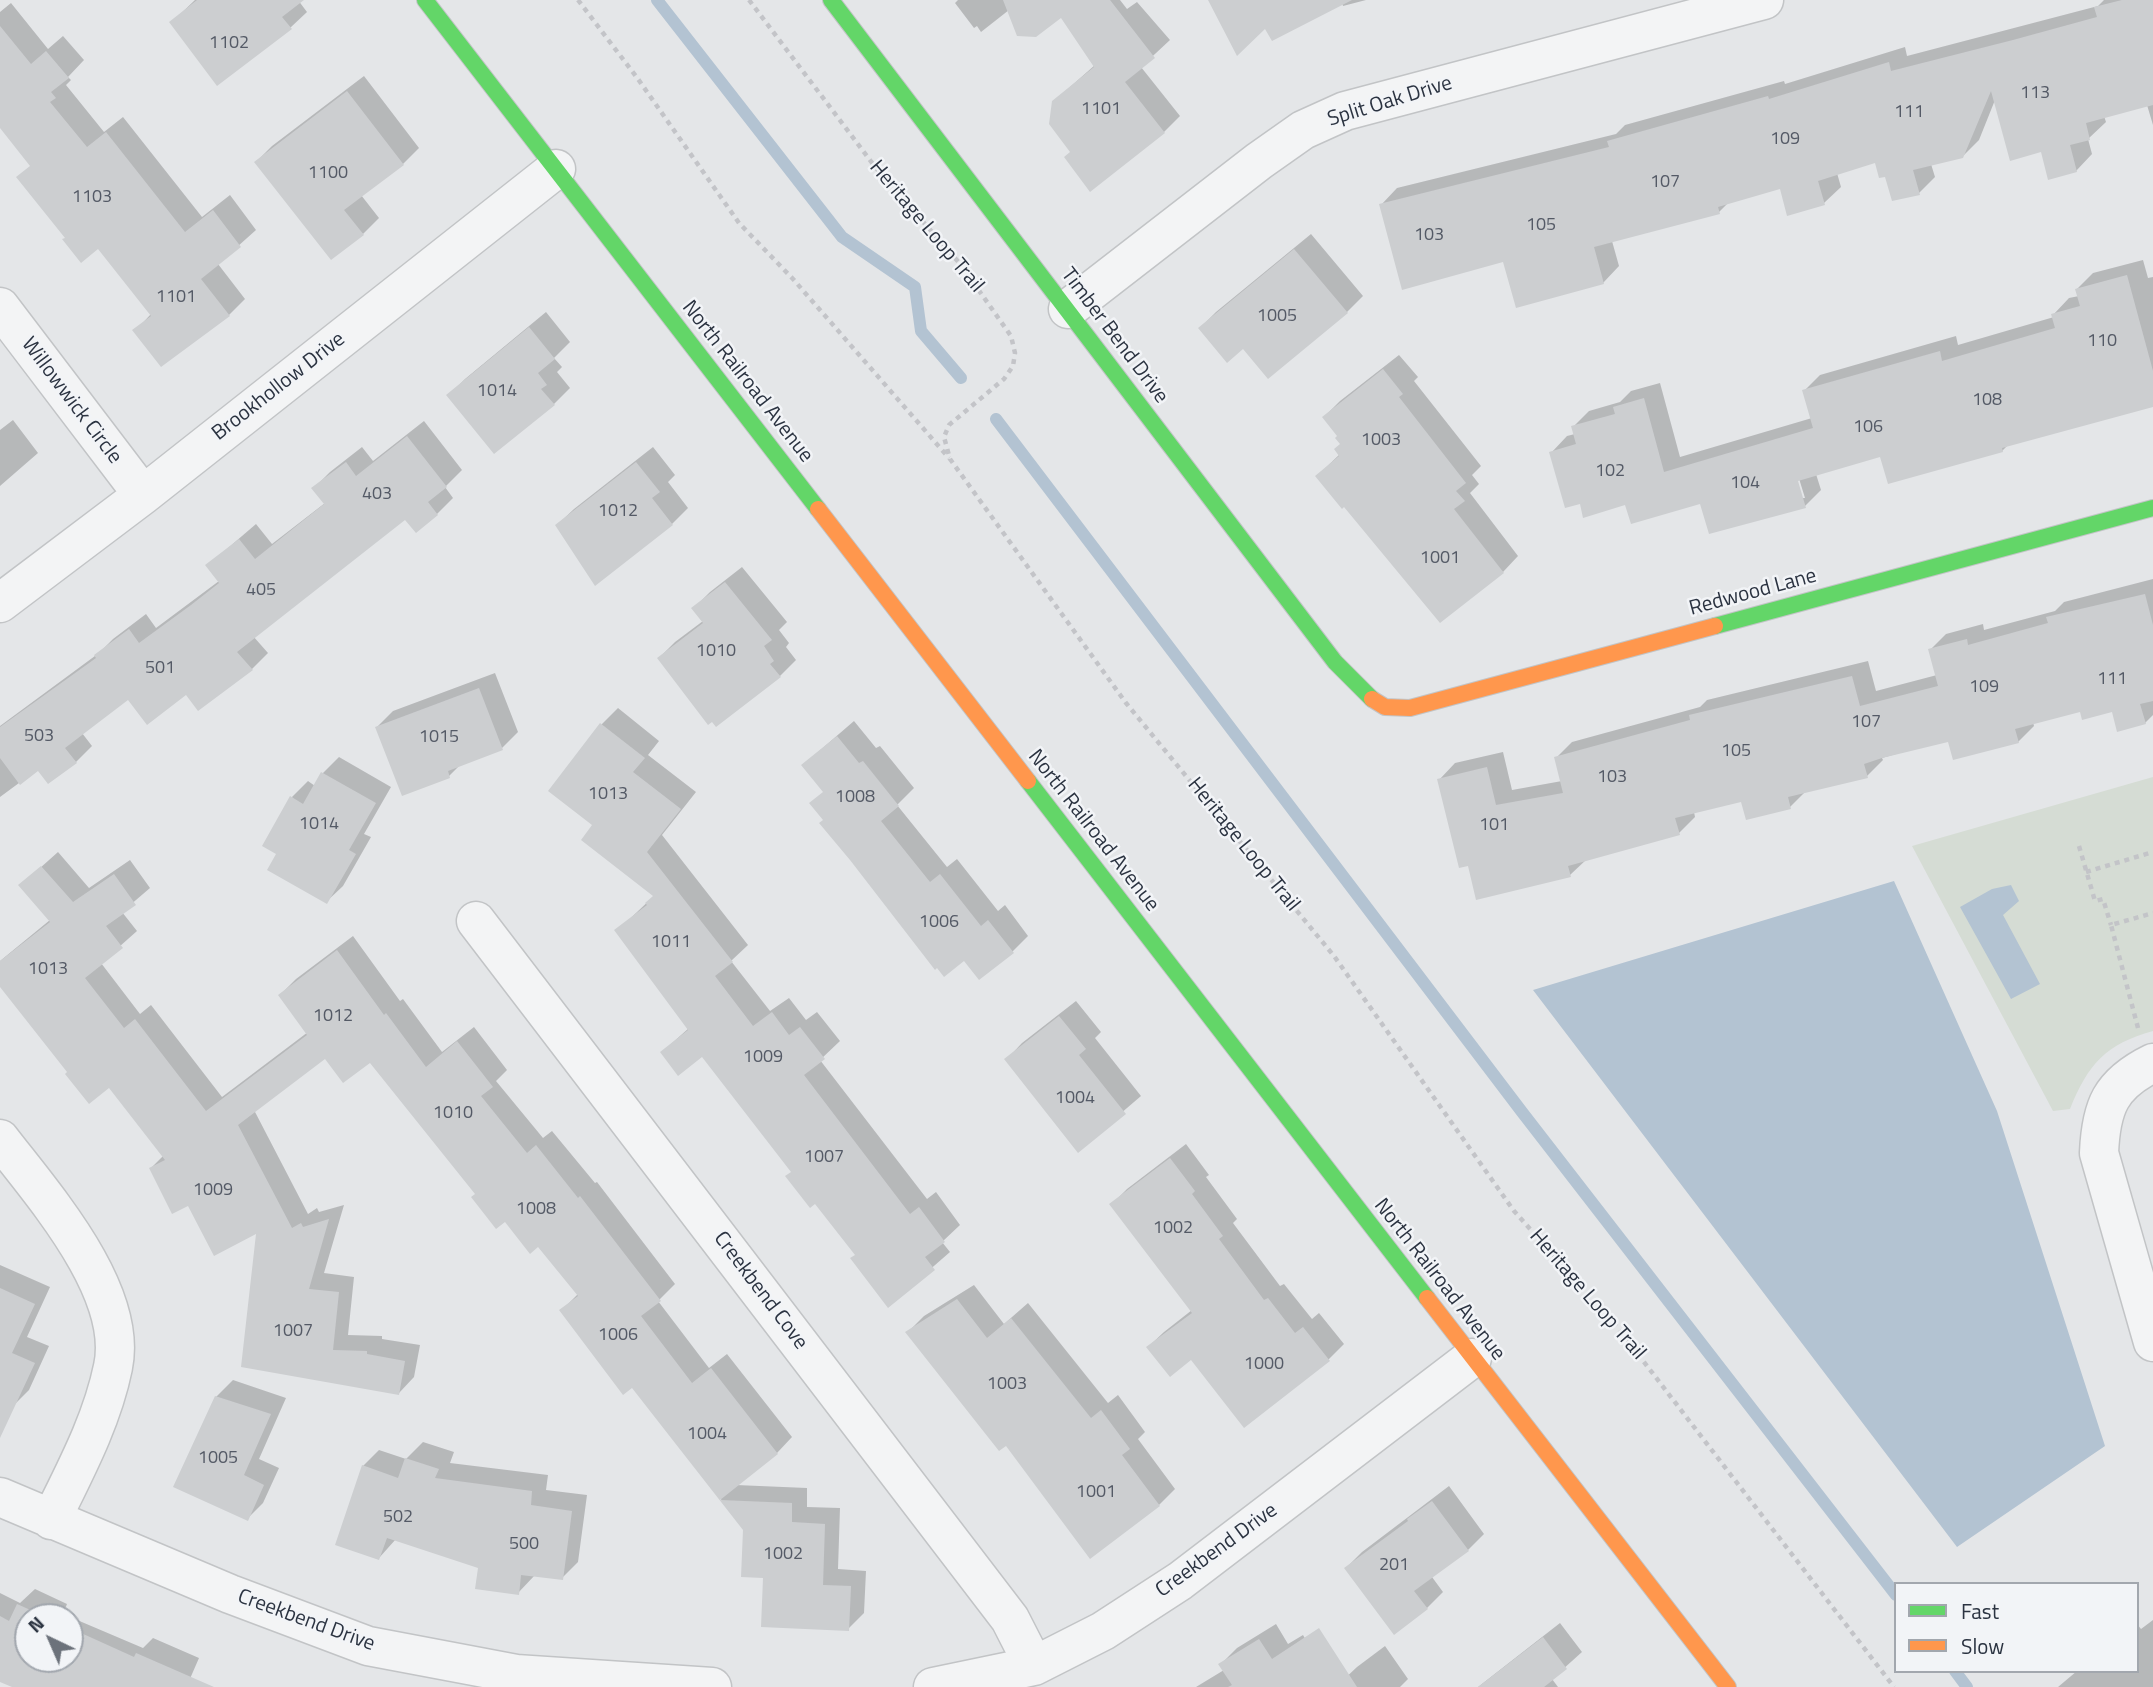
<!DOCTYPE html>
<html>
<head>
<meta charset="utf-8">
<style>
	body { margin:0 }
	#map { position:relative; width:2153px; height:1687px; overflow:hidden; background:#e4e6e8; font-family:"Titillium Web",sans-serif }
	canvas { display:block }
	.legend { position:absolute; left:1894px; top:1582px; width:245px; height:91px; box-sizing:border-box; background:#f2f4f7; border:2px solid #a2a7ae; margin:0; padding:9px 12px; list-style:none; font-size:21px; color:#2b3341 }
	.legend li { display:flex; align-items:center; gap:14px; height:35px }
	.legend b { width:35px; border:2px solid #a2a7ae }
	.north { position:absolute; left:14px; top:1603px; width:70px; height:70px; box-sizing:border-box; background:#f2f4f7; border:2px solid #a2a7ae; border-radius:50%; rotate:316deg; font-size:19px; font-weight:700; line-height:28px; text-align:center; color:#2b3341 }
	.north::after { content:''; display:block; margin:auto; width:24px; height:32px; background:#6c727b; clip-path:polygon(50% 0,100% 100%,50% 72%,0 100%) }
</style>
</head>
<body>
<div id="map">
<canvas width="2153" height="1687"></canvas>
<ul class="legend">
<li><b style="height:9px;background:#63d668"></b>Fast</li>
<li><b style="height:9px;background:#ff974d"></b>Slow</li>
</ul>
<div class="north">N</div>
</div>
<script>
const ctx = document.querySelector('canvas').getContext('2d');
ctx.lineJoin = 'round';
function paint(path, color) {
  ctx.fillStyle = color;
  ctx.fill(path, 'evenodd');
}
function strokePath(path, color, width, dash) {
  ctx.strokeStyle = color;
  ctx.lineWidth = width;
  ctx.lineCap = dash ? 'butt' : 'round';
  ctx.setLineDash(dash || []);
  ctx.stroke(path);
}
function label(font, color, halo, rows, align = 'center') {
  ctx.font = font + ' "Titillium Web",sans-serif';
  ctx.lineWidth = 5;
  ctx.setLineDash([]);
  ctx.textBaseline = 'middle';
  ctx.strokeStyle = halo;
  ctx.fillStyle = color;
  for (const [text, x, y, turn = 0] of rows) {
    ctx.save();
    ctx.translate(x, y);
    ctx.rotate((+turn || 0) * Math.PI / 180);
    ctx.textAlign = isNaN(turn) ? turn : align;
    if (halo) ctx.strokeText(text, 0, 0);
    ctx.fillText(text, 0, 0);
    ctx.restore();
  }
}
const green = new Path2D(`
	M2153,777V1031C2106,1044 2088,1064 2070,1109L2053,1111L1912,846Z`);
const water = new Path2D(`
	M1894,881L1997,1111L2105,1446L1957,1547L1533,990Z
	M2011,885L2019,901L2003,915L2040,984L2011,999L1960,907L1992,889Z`);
const shadow = new Path2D(`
	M195,0H298L307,12L290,28L173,21Z
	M958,0H1120L1127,9L1137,2L1170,40L1141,67L1180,116L1164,132L1091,189L1072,151L1053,102L1095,65L1061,16L1009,10L981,32L977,26L974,28L955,3Z
	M1341,0H1366L1343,6Z
	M2104,0H2153V125L2147,105L2104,116L2106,122L2088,139L2092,154L2076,171L2042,150L1995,100L1979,140L1962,157L1931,164L1935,177L1919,193L1886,175L1876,161L1837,173L1841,187L1824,203L1781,187L1729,202L1719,212L1612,241L1619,266L1603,283L1504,260L1381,205L1397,188L1616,134L1625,125L1784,81L1785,84L1905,47L1907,56L2098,6Z
	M11,3L48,49L63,36L84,60L68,77L71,80L66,85L104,132L123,117L202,217L230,195L256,230L218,264L245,299L229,315L135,331L151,314L99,247L67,237L32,165L0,126V12Z
	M364,76L419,148L403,164L361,195L379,218L363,234L256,162L272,146Z
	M1311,234L1363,296L1347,312L1243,347L1200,328L1216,312Z
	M2143,260L2148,278L2153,277V405L2009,444L2002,451L1881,454L1816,474L1821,490L1805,506L1702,502H1581L1551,453L1567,436L1575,434L1573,427L1589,411L1620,402L1631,391L1660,383L1680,457L1812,418L1804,391L1820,375L1956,336L1958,345L2054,317L2053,315L2069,298L2079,296L2077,289L2093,273ZM1797,472L1805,498H1801L1794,473Z
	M546,312L570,342L554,358L562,367L557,372L570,388L554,404L449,395L465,379Z
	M1399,355L1418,377L1414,381L1481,466L1472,475L1479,484L1470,493L1518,556L1503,572L1317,476L1340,454L1342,443L1339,436L1324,417L1340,401Z
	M13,420L38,453L0,486V430Z
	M424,421L462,470L445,487L453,498L437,514L405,517L253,636L268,653L252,669L198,709L186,693L129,697L82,733L92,746L76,762L38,769L0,797V726L99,653L113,639L146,614L156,628L219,581L207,566L256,524L272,544L325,503L314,488L330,472L362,447L373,461Z
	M653,447L675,475L668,482L688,508L672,524L596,584L557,525L574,509Z
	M742,567L787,622L779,630L789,643L786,647L796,660L780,676L716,724L659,658L675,642L703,621L694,608L710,592Z
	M2153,579V715L2145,723L2113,710L2081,709L2033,722L2034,726L2018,742L1949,739L1882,758L1883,760L1867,776L1807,790L1790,807L1742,800L1694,812L1695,817L1679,833L1587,859L1570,875L1469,864L1439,780L1455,763L1503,752L1512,790L1562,781L1556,758L1572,742L1700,707L1707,700L1868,661L1876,691L1937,675L1930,650L1946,634L1983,624L1984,630L2055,611L2064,602Z
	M495,673L518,732L502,748L461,764L449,776L377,727L393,711Z
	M618,708L659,741L648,755L696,792L662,835L748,945L731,961L770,1011L789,998L806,1020L817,1012L840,1041L820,1060L927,1199L936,1192L960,1225L942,1242L950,1252L888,1306L856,1255L702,1054L662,1052L689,1028L617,931L655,895L595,825L550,791L602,724Z
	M854,721L876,748L880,746L914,788L897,805L947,867L957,859L998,911L1005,905L1028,936L1012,952L965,958L825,819L824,791L803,765Z
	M339,757L391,787L364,834L371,837L343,886L326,902L292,797L308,781L315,786L323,773Z
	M58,852L89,888L130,860L150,888L122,912L137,931L101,963L140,1014L151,1005L222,1097L308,1032L280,995L296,979L353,936L400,1001L403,999L442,1052L474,1027L507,1070L496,1081L543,1138L552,1131L595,1183L597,1182L675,1284L658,1301L709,1368L727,1354L792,1437L777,1453L736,1485L807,1488V1507L840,1508L838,1569L866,1571L864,1613L848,1629L765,1576L744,1529L632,1385L561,1311L578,1294L539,1245L505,1220L477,1193L370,1061L325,1056L254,1110L308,1214L317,1208L319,1212L344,1205L324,1273L354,1277L348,1335L382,1336V1339L420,1345L414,1377L399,1393L243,1365L258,1231L189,1204L151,1168L164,1155L109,1085L69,1072L0,984V961L50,920L21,885Z
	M1076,1001L1101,1032L1095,1038L1141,1096L1078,1150L1006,1060L1022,1043Z
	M1186,1144L1209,1175L1206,1177L1237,1219L1233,1223L1280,1286L1284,1284L1312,1319L1319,1313L1344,1344L1328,1360L1191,1358L1148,1347L1164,1332L1192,1310L1112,1204L1127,1189Z
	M0,1265L50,1287L27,1337L49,1346L29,1390L13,1406L0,1400Z
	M974,1285L1004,1324L1028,1303L1108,1403L1118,1395L1145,1432L1138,1439L1175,1489L1159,1505L1006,1443L908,1332L924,1316Z
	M233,1380L286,1398L259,1459L279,1468L263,1503L247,1519L216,1397Z
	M423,1442L454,1452L450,1463L548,1475L546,1490L587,1495L578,1562L562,1578L535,1575L518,1593L480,1567L396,1539L379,1558L363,1466L379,1450L406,1459Z
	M1449,1486L1484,1534L1468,1550L1432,1577L1443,1592L1427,1608L1346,1568L1362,1552Z
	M35,1589L67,1604L63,1614L143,1648L153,1638L199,1658L189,1681L208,1687H16L0,1680V1593L20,1603ZM28,1617H70V1659H28Z
	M2153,1620V1687H2058L2077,1671H2137V1624L2141,1629Z
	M1560,1623L1582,1652L1552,1679L1558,1687H1478Z
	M1276,1624L1288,1644L1303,1635L1333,1687H1196L1224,1670L1221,1664L1237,1648Z
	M1385,1646L1408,1679L1400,1687H1346L1341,1682L1357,1667Z`);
const stream = new Path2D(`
	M657,0L842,237L915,287L921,331L961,378
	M996,419L1522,1112L1896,1595
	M1955,1671L1967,1687`);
const building = new Path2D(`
	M197,0H304L282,17L292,29L217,86L169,22Z
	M1003,0H1110L1155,58L1125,82L1165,133L1090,192L1064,157L1070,152L1049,124L1052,101L1094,67L1061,18L1036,37L1017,36Z
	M1208,0H1352L1272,41L1265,29L1237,56Z
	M2122,0H2153V105L2086,123L2090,140L2070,145L2077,172L2048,180L2041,152L2010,161L1991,91L1963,158L1913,170L1920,195L1892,201L1885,177L1879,178L1875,163L1818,181L1825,205L1787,216L1780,189L1718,207L1720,214L1594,247L1604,284L1516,308L1503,262L1402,290L1379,204L1609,147L1607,141L1768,96L1769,99L1889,62L1891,71L2013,40L2097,17L2094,7Z
	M0,26L31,64L46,51L69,78L51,92L56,98L50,102L87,147L106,132L185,232L213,210L241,247L201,279L230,316L161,367L132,330L151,316L98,249L81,263L62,239L65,238L16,177L30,166L0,128Z
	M347,91L404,165L344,210L364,235L331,260L254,162Z
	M1294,249L1348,313L1268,379L1243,349L1227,363L1198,328Z
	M2127,275L2153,371V407L2002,448L2003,452L1888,484L1880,457L1798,481L1806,508L1709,534L1700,504L1631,524L1625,505L1583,518L1580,504L1565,508L1549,452L1576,444L1571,426L1615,414L1613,407L1644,398L1664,472L1813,428L1802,390L1940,351L1942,361L2055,328L2051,314L2080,306L2075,289Z
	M529,327L555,359L538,373L547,385L541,389L555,405L494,454L446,395Z
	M1383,369L1403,394L1399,397L1466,483L1456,491L1465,501L1454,509L1504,573L1440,623L1344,507L1342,509L1315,476L1339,456L1334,449L1340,444L1335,438L1337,436L1322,417Z
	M407,436L447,487L428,502L438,515L416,533L405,520L237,652L253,670L198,711L186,695L147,725L128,700L65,748L77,763L48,784L38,771L20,785L0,758V727L96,658L94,655L129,629L139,643L191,605L219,583L205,565L239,539L255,559L324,504L311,488L346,462L356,476Z
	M636,462L660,492L652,498L673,525L595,586L555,525Z
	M725,582L772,640L764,646L774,661L770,664L781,677L716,727L712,722L708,725L657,658L703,623L691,608Z
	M2145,594L2153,625V701L2140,704L2146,724L2117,732L2112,712L2082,720L2080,712L2015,729L2019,743L1953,760L1948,742L1882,758L1864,764L1868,778L1788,797L1791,809L1746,820L1741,802L1675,818L1680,835L1568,866L1571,877L1476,900L1468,866L1459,868L1437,779L1487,767L1496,805L1563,793L1554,757L1690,720L1689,715L1852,676L1860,706L1938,686L1928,649L1967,639L1968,645L2048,623L2046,617Z
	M479,688L503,750L448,771L450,778L402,796L375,727Z
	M600,723L645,758L633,772L681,809L647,852L733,962L715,976L753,1026L772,1012L789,1035L800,1027L825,1059L804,1075L910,1214L919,1207L945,1242L925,1257L935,1270L888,1308L850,1258L855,1255L815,1204L810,1208L785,1176L791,1172L702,1057L678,1076L660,1052L688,1030L614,930L647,905L645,903L653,896L581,840L592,825L548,791Z
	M837,736L859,763L863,761L899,806L881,821L930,882L940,874L981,926L988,920L1014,953L979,980L964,961L944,977L937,968L935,970L850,860L819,823L823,820L809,803L823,792L801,765Z
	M321,772L376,803L349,850L356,854L327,904L267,870L276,854L262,846L290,796L303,804Z
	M41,866L73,902L114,874L136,905L106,926L123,948L85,978L124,1028L135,1019L206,1111L307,1035L278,995L337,950L384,1015L386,1013L426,1067L457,1041L493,1087L481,1096L527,1153L536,1145L578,1198L580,1196L661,1301L641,1316L692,1383L711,1368L778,1454L720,1500L792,1503V1522L825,1524L823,1585L851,1586L849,1631L761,1627L763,1578L741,1577L743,1530L632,1388L623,1395L559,1310L578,1296L538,1247L530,1254L505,1222L496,1229L471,1197L475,1194L370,1063L343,1083L325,1059L238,1125L292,1228L301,1223L303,1227L329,1219L309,1289L339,1292L333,1350L367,1351V1354L405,1361L399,1395L241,1367L256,1234L214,1256L188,1206L172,1214L149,1168L165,1160L109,1088L89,1104L65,1074L67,1072L0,987V961L50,922L18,885Z
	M1059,1016L1086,1049L1079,1055L1126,1114L1078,1153L1004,1059Z
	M1170,1158L1195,1191L1192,1194L1223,1236L1219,1239L1264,1300L1268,1298L1295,1333L1303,1327L1330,1361L1244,1428L1191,1360L1170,1377L1146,1347L1192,1313L1109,1204Z
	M0,1288L35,1304L12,1353L35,1363L0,1438Z
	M957,1299L987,1338L1011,1318L1091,1418L1101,1410L1130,1449L1122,1455L1160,1506L1090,1559L1006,1446L999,1451L905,1332Z
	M215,1396L271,1414L244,1475L264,1485L248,1521L173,1487Z
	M405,1458L439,1469L435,1478L532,1491L531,1505L572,1511L563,1580L521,1575L519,1595L475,1589L478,1568L387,1538L379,1560L335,1545L362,1465L398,1478Z
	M1432,1501L1469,1551L1414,1591L1428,1609L1394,1635L1344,1568L1408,1521L1407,1519Z
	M17,1604L46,1617H28V1659H70V1628L134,1657L136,1653L214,1687H12L0,1682V1616L9,1621Z
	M1319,1628L1357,1687H1228L1232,1685L1218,1664L1259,1639L1272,1659Z
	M1543,1637L1567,1669L1544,1687H1478Z`);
const path = new Path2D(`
	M578,0L638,79L739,223L793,279L949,458
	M749,0L876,168L961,265L1011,336L1015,353L1013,366L1004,379L949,425L944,437L950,459L1126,703L1334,956L1514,1211L1614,1323L1894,1687
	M2079,846L2095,901L2103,899L2111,925
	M2086,872L2153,852
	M2138,1028L2111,925L2153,913`);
const street = new Path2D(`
	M0,307L143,495
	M1068,309L1259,161L1303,130L1345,111L1764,0
	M0,603L143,495L556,169
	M476,921L1010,1619L1034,1666
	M2153,1063C2110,1084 2101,1107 2099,1153L2153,1342
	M0,1139C43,1195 129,1291 113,1367C102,1421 75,1471 51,1520
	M0,1497L230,1594L368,1646L516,1674L712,1687
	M933,1687L1034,1666L1103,1631L1180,1581L1472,1358`);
const fast = new Path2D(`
	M425,0L818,509
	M831,0L1335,662L1372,699
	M1715,626L2153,508
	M1028,781L1427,1298`);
const slow = new Path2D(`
	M818,509L1028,781
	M1372,699L1385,707L1410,708L1715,626
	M1427,1298L1728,1687`);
const numberNames = [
	["1102",229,44],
	["113",2035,94],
	["1101",1101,110],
	["111",1909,113],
	["109",1785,140],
	["1100",328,174],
	["107",1665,183],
	["1103",92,198],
	["105",1541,226],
	["103",1429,236],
	["1101",176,298],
	["1005",1277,317],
	["110",2102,342],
	["1014",497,392],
	["108",1987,401],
	["106",1868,428],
	["1003",1381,441],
	["102",1610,472],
	["104",1745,484],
	["403",377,495],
	["1012",618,512],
	["1001",1440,559],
	["405",261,591],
	["1010",716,652],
	["501",160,669],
	["111",2112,680],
	["109",1984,688],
	["107",1866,723],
	["503",39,737],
	["1015",439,738],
	["105",1736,752],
	["103",1612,778],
	["1013",608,795],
	["1008",855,798],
	["1014",319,825],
	["101",1494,826],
	["1006",939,923],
	["1011",671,943],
	["1013",48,970],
	["1012",333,1017],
	["1009",763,1058],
	["1004",1075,1099],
	["1010",453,1114],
	["1007",824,1158],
	["1009",213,1191],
	["1008",536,1210],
	["1002",1173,1229],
	["1007",293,1332],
	["1006",618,1336],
	["1000",1264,1365],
	["1003",1007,1385],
	["1004",707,1435],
	["1005",218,1459],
	["1001",1096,1493],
	["502",398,1518],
	["500",524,1545],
	["1002",783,1555],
	["201",1394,1566]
];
const streetNames = [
	["Split Oak Drive",1390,102,-17],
	["Heritage Loop Trail",926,227,50],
	["Timber Bend Drive",1114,336,53],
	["North Railroad Avenue",747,382,52],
	["Brookhollow Drive",279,387,-38],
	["Willowwick Circle",71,401,53],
	["Redwood Lane",1753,593,-15],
	["North Railroad Avenue",1093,831,52],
	["Heritage Loop Trail",1243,845,51],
	["North Railroad Avenue",1439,1280,52],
	["Creekbend Cove",760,1291,53],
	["Heritage Loop Trail",1587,1295,49],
	["Creekbend Drive",1217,1551,-36],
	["Creekbend Drive",306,1621,20]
];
paint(green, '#d5dcd4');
paint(water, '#b3c3d2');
paint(shadow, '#0003');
strokePath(stream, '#b3c3d2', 12);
paint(building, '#ccced0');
strokePath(street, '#c2c4c6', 41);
strokePath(fast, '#c2c4c6', 18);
strokePath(slow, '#c2c4c6', 18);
strokePath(path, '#c3c4c8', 4.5, [5, 5]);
strokePath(street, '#f3f4f5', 38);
strokePath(fast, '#63d668', 16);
strokePath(slow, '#ff974d', 16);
label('18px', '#545a66', null, numberNames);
label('21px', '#2b3341', '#f2f4f7', streetNames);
</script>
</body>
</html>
